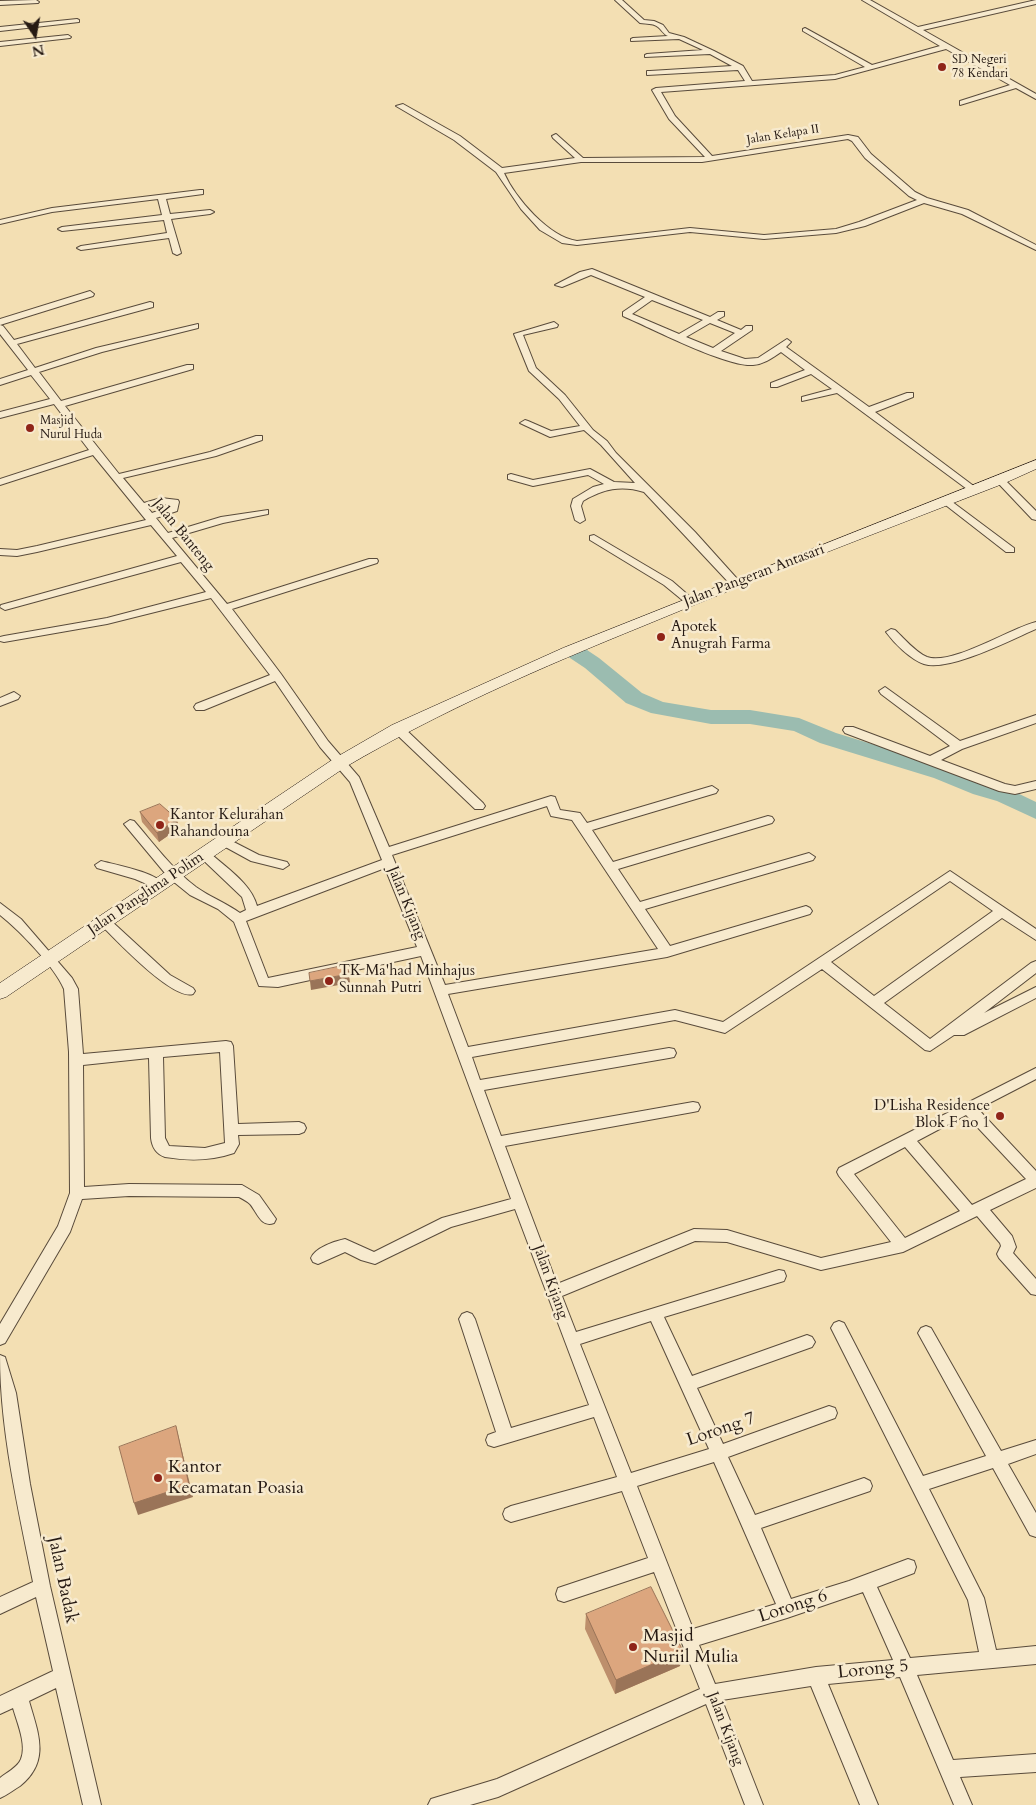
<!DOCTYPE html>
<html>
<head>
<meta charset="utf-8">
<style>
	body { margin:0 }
	#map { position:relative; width:1036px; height:1805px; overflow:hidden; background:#f3dfb3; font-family:Cardo,serif }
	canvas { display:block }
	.north { position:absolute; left:10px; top:10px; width:50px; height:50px; -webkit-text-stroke:4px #f7eace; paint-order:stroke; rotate:168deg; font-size:14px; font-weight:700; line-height:20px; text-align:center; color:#261a13 }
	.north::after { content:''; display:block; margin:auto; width:18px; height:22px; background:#261a13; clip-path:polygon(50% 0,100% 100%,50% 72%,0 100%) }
</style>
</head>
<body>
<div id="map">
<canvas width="1036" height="1805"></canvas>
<div class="north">N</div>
</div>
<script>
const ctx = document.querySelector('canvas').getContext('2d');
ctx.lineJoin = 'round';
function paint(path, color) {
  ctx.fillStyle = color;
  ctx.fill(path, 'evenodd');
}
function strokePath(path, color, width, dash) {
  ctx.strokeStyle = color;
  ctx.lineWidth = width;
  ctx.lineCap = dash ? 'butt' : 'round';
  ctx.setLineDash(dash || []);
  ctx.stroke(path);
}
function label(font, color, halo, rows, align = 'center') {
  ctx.font = font + ' Cardo,serif';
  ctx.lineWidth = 5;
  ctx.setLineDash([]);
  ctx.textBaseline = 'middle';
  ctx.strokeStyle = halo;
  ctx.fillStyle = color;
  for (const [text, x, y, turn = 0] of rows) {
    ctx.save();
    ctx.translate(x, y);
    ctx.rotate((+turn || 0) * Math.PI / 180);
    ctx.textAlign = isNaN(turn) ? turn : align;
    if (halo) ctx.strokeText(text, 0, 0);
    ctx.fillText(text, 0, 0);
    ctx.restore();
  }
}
const river = new Path2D(`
	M574,645L581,646L599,658L642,693L663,702L711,710H750L799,718L836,733L950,768L989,784L1013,791L1036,802V819L997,801L973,794L934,778L820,743L794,731L750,724H711L651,713L626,703L585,668L567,656L564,651L567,646Z`);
const street = new Path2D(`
	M36,0L39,2L38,3L0,5V1Z
	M615,0H622L644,20L654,21L663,25L669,33L684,37L714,51L743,66L752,81L835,75L865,67L803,31V29L805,28L872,65L940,46L862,0H870L918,27L1036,0V4L923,30L1036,94V99L1016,88L960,105V101L1010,85L946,49L835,79L661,92L675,116L712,156L848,135L858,137L871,154L915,192L927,198L968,210L1036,245V250L962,214L924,203L865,226L836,233L764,239L690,232L577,245L562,243L540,230L521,209L496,172L454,140L396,106L403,104L460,136L502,168L575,158L553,138L552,136L556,134L583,158L705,157L669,119L652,90L656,88L745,81L738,70L647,75V71H650L732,66L710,54L645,57V55L647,54L703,50L679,39L631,41V39L633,38L668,36C663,34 662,30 658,27C653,23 646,24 640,23ZM848,139L852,141L865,158L909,196L917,200L859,222L836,229L764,235L690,228L577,241C549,237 515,198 504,173L581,162H702Z
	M77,19L79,20V22L0,31V27Z
	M68,35L71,37L70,38L0,46V42Z
	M200,190H203V194L166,199L170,214L210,210L214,212L210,214L171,219L181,253L177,255L173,253L169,238L81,250L77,248L81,246L167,233L164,220L62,231L58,229L62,227L162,215L158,199L52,212L0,224V220L52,208Z
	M592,269L710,317L718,312H724V316L717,320L741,330L746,326H752V330L721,351L745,359L758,358L787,339L791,342L786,347L869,407L907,393H913V397L875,412L979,490L977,492H971L837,393L802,401V397L832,389L811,374L777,387H771V383L805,370L781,352C772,358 764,364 753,365C726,367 651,328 623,316V312L645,297L591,275L562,287L555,285L580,272ZM652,300L703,320L679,334L632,314ZM710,323L735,333L713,348L686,337Z
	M90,291L94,294L93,296L0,325V319Z
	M150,302L153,303V307L17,344L35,368L96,348L198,324V328L102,352L39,372L61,401L187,365H193V369L65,406L119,474L210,452L256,436H262V440L216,456L123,478L144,503L161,498L178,500L179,502L177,511L156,518L168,533L221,517L268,510V514L223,523L172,538L227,604L369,559H377L378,561L377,563L232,609L281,674L328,741L359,777L389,847L551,796L555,797L560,810L580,813L587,823L712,786L718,790L716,793L592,830L613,862L768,816L772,817L774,820L772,823L618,869L640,902L809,853L815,857L813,860L645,909L670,946L806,906L810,908L812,911L810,914L667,957L448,994L468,1047L675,1010L723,1022L950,871L1036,929V940L1002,918L884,1003L930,1039L1031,963L1036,961V973L984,1013L1036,987V998L964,1035H954L930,1051L925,1050L822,969L725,1033L675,1020L472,1057L480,1080L669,1048L674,1049L676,1053L674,1057L669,1058L484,1090L501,1136L693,1102L698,1103L700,1107L698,1111L693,1112L505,1146L557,1284L694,1229L727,1230L821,1258L891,1242L839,1176L837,1172L839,1168L1036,1068V1079L978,1109L1036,1171V1188L990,1210L1012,1236L1016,1247L1013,1253L1036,1279V1295L1031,1294L999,1258L997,1254L1001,1246L1000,1243L977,1216L903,1252L821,1270L727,1242L695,1241L562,1296L576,1332L779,1270L784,1271L786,1276L784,1281L664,1317L692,1376L807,1335L812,1337L815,1342L812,1347L697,1388L723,1444L829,1406L835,1408L837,1413L835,1418L728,1457L755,1515L864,1478L870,1481L872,1486L870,1491L761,1528L791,1599L849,1581L908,1559L914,1561L916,1567L914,1573L877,1587L910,1658L979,1652L968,1600L831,1328L834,1323L839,1321L844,1323L923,1476L986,1456L918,1333L921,1328L926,1326L931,1328L1001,1451L1036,1440V1454L1008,1464L1036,1513V1537L1030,1535L993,1468L929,1489L984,1598L996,1650L1036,1646V1664L917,1675L953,1760L1036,1754V1772L960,1777L972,1805H954L900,1677L828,1684L878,1805H860L811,1686L722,1700L763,1805H745L706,1704L498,1797L470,1805H428L431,1799L497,1779L700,1689L654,1572L564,1602L558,1600L556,1594L558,1588L648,1558L622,1491L511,1522L505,1519L503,1514L505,1509L511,1506L617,1477L594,1417L494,1447L488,1445L486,1440L488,1435L496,1432L459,1319L462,1314L467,1312L472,1314L475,1319L511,1428L589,1405L515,1209L451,1227L375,1264L361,1260L345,1252L318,1264L313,1262L311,1258C315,1248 335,1241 345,1239L374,1252L442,1218L511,1199L421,956L278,987L259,986L234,922L218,909L190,895L169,878L124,824L130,820L134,821C154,844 172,869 196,887C210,897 226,903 240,913L246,910L242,897L201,858L199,855L201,852H209C226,868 251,883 257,906L382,860L350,782L320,747L275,681L204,710H196L194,707L196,704L270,675L211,598L107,624L4,642L0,641V637L4,636L107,618L206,592L181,562L5,610L0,607L1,605L177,556L151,525L37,552L17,556L0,555V549L17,550L37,546L146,520L93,455L0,485V479L89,450L54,404L0,418V412L50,399L31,375L0,385V379L28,370L0,334V325L3,326L14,340ZM162,504L169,505L168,507L152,513L148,508ZM547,806L551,816L572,820L658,949L445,985L392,855ZM385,868L417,947L268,978L246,921ZM950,881L993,911L874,996L831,962ZM966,1115L1026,1179L972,1205L917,1141ZM905,1147L960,1211L905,1238L854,1174ZM651,1321L709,1449L631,1473L580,1344ZM714,1462L776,1604L693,1629L637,1486ZM863,1592L893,1660L816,1667L715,1684L699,1645L787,1618Z
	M554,322L558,325L557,327L523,335L536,368L565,395L593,430L607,441L616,453L695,532L740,582L741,584L740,586H732L644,492C621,485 603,489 583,501L581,506L585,520L580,523L575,520L571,506L573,499L593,487L604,484L588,475L533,486L508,479V475L511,474L533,480L590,469L614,482L635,483L601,445L584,430L550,437L520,423L525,420L528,421L551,431L580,426L559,399L529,371L514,334Z
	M1000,477L1003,478L1036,511V520L1032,519L997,482V478Z
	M947,498L1014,548V552H1006L943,503V499Z
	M594,535L672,581L695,601L694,603H686L664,585L590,540V536Z
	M1036,622V629C1011,640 949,672 924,664C910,659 894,643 886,632L891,629L895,630C904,638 915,652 927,657C951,666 1011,628 1036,622Z
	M885,687L960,741L1036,715V723L962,749L941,760L1005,784L1015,786L1036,781V789L1015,794L999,791L845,733L843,730L845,727H853L930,756L950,746L881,694L879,691Z
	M14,692L20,696L18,699L0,706V698Z
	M398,725L402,726L483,803L485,806L483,809H475L394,732L392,729Z
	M224,837L259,855L287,862L289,865L283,869L251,861L220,844L218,841L220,838Z
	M101,861C116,865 156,872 164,885L158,889L135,879L97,868L95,865Z
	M0,903L21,919L72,978L78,989L83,1054L226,1041L231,1042L233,1046L238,1124L299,1122L304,1124L306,1128L304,1132L299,1134L238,1135L239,1144L234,1153C211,1161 189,1161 165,1157C156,1154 152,1147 151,1138L149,1058L83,1065L84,1187L129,1184L242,1185L259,1195L276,1219L274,1223C261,1228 257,1212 250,1204C247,1201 243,1199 239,1197L129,1196L82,1199L70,1232L5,1343L0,1345V1324L58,1226L70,1193L69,1052L64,989C54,966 20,931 0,915ZM220,1052L225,1143L205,1148L169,1146L165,1138L163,1057Z
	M104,916L108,918L170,975L193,988L195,991L193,994C173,1001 115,939 100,924L98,921L100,918Z
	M0,1355L5,1357L16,1393L30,1484L50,1586L101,1805H83L56,1688L29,1701C38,1733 51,1761 20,1786C13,1790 7,1795 0,1798V1778C6,1773 18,1767 21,1759C27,1745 17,1722 13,1708L0,1714V1696L53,1671L36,1597L0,1614V1597L33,1582C18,1507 0,1431 0,1355Z`);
const secondary = new Path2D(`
	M1036,460V469L1005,483C884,530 763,576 643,626C542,667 441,711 347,766L6,997L0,999V983L335,758L392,725L563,648Z`);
const wall = new Path2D(`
	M140,812L179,828L159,842L142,822Z
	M586,1614L683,1651L680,1666L615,1694L585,1629Z`);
const shadedWall = new Path2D(`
	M177,819L179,828L159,842L157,833Z
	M349,974L350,983L311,990L310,981Z
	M176,1426L193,1497L138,1515L134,1503Z
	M683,1651L680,1666L615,1694L616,1680Z`);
const building = new Path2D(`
	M160,804L177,819L157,833L140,812Z
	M347,965L349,974L310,981L309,973Z
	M176,1426L189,1485L134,1503L119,1447Z
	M651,1587L683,1651L616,1680L586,1614Z`);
const markers = [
	[942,67,5,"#8f2418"],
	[30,428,5,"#8f2418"],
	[661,637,5,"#8f2418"],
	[160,825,5,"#8f2418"],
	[329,981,5,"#8f2418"],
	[1000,1116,5,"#8f2418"],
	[158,1478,5,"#8f2418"],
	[633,1647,5,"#8f2418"]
];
const farPoinames = [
	["SD Negeri",952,60],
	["78 Kendari",952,74],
	["Masjid",40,421],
	["Nurul Huda",40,435]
];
const farStreetnames = [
	["Jalan Kelapa II",783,135,-9]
];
const streetNames = [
	["Jalan Banteng",183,535,51],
	["Jalan Pangeran Antasari",754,576,-21],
	["Jalan Panglima Polim",146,894,-34],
	["Jalan Kijang",406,903,68],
	["Jalan Kijang",550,1282,70],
	["Jalan Kijang",725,1729,69]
];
const poiNames = [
	["Apotek",671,628],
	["Anugrah Farma",671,645],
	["Kantor Kelurahan",170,816],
	["Rahandouna",170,833],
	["TK Ma'had Minhajus",339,972],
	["Sunnah Putri",339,989],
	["D'Lisha Residence",990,1107,"right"],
	["Blok F no 1",990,1124,"right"]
];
const nearStreetnames = [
	["Lorong 7",721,1430,-19],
	["Jalan Badak",62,1580,78],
	["Lorong 6",793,1607,-18],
	["Lorong 5",873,1670,-6]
];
const nearPoinames = [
	["Kantor",168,1468],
	["Kecamatan Poasia",168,1489],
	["Masjid",643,1637],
	["Nuriil Mulia",643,1658]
];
paint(river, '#9bbcb0');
strokePath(street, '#594b3b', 2);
strokePath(secondary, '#261a13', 1);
paint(street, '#f7eace');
paint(secondary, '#f7eace');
paint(wall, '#bd8f6c');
paint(shadedWall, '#9a7458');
paint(building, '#dca67e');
strokePath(building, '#9a7458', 1);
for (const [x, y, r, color] of markers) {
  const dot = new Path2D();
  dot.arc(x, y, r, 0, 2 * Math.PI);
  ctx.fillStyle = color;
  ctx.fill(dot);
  strokePath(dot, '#f7eace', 2);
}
label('12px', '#261a13', '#f7eace', farPoinames, 'left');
label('12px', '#261a13', '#f7eace', farStreetnames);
label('15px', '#261a13', '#f7eace', streetNames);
label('15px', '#261a13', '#f7eace', poiNames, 'left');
label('18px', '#261a13', '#f7eace', nearStreetnames);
label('18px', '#261a13', '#f7eace', nearPoinames, 'left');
</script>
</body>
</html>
